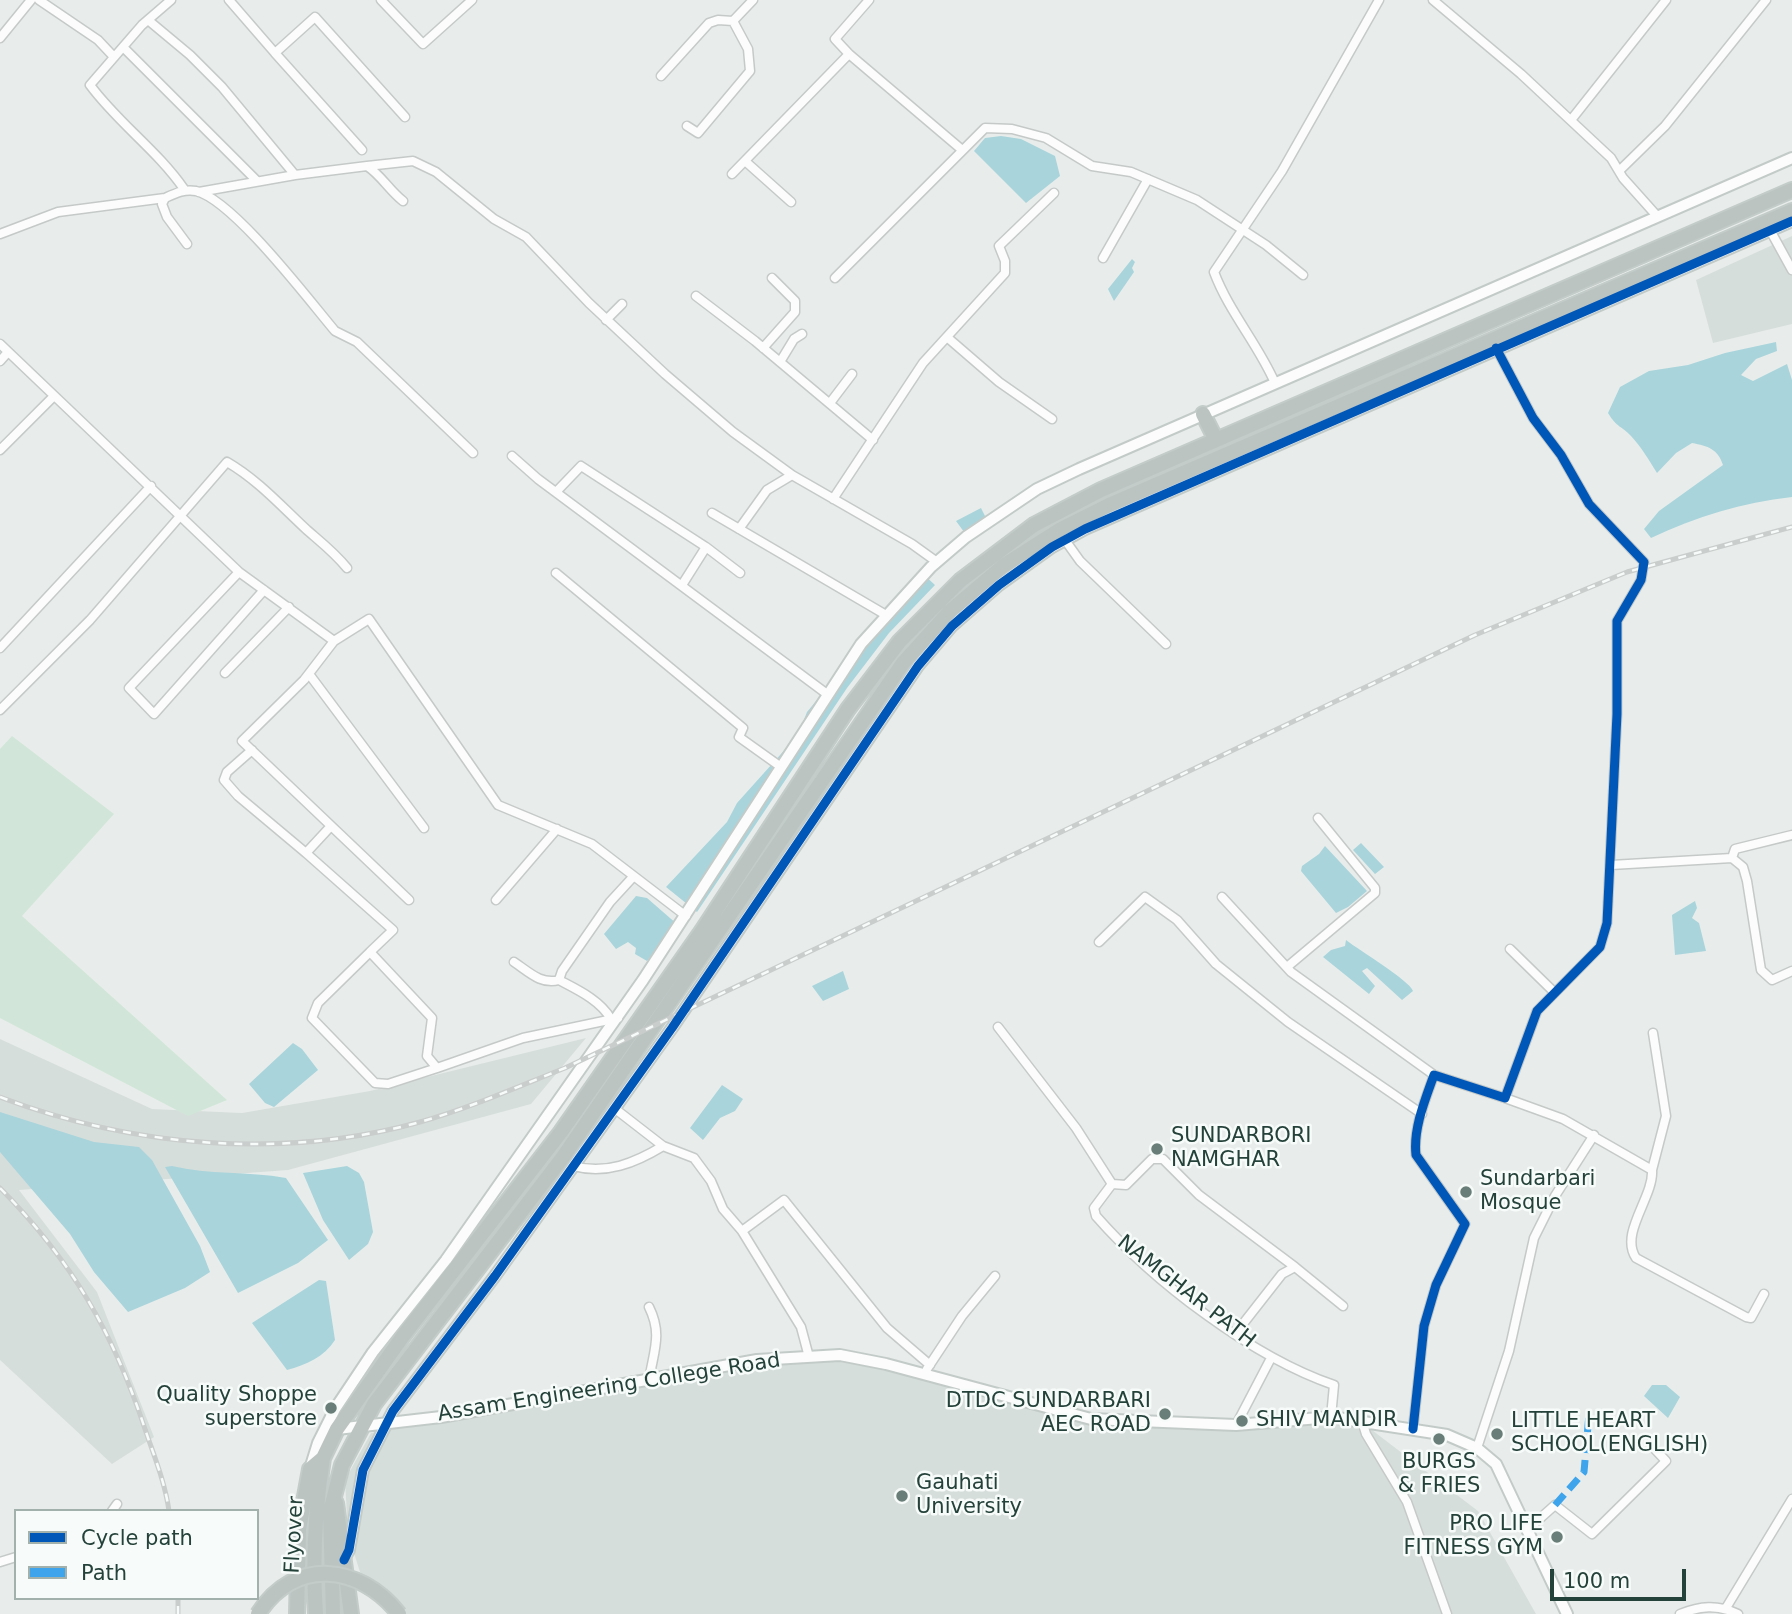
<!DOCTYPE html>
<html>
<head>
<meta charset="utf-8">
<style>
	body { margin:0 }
	#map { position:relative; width:1792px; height:1614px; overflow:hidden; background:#e8edeb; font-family:"DejaVu Sans",sans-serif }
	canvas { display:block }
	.legend { position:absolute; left:14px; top:1509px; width:245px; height:91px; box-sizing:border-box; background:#f7fbf9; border:2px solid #a3b1ad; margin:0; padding:9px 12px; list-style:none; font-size:21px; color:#24423a }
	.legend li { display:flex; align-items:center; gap:14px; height:35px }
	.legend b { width:35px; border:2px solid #a3b1ad }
	.scale { position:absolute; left:1550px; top:1569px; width:136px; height:32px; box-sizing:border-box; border:4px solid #24423a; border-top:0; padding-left:9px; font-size:21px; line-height:24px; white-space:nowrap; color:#24423a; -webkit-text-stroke:5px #f7fbf9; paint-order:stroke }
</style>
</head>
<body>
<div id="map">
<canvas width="1792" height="1614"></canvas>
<ul class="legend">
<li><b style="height:9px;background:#0057b8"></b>Cycle path</li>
<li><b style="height:9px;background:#3ea4ec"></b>Path</li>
</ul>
<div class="scale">100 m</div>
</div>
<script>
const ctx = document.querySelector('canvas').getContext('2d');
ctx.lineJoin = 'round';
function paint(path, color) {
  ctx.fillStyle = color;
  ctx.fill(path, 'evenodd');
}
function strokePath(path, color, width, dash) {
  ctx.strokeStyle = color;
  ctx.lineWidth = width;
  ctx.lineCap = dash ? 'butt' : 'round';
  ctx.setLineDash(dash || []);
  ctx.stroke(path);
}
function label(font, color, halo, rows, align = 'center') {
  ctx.font = font + ' "DejaVu Sans",sans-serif';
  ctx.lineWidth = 5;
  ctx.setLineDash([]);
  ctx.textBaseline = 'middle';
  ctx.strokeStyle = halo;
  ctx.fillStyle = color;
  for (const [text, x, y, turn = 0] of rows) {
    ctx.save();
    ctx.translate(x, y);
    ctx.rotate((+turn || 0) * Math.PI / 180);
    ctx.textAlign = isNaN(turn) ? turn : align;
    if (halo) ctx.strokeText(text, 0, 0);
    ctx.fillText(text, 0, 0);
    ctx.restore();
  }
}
const built = new Path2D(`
	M1792,236V324L1713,343L1696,280Z
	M586,1038L531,1104L288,1170L19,1190L97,1292L154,1437L112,1464L0,1360V1039L152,1109L242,1113L370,1091Z
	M840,1355L1091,1419L1290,1420L1368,1427L1478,1511L1536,1614H401L360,1572L348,1534L345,1480L371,1433L757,1360Z`);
const green = new Path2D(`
	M12,736L114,814L22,916L227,1100L188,1116L0,1018V749Z`);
const water = new Path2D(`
	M1001,136L1021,139L1055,156L1060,176L1026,203L974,151L985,138Z
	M1132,259L1135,262L1132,268L1134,272L1114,301L1108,289Z
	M1776,342L1777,351L1756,359L1741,375L1753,381L1787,364L1792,380V497C1742,503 1697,516 1651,538L1644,529L1659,511L1723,465C1718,449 1708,446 1692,443L1676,453L1657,473C1649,460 1642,448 1631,436C1622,426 1617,428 1608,413L1620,387L1649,371L1688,365L1725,353Z
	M981,508L990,526L967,536L956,521Z
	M922,573L935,585L889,633L847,688L697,912L666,887L727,822L737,803L798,735L807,712Z
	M1361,843L1384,867L1375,874L1353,850Z
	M1325,846L1367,891L1348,907L1336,913L1301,871L1302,866L1319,854Z
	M636,896L647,898L678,925L647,961L635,954L636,948L628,942L616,949L604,934Z
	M1695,901L1697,908L1692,918L1699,923L1706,951L1675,955L1672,915Z
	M1346,940C1360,951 1409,980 1413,991L1402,1000L1367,968L1362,971L1375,986L1369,994L1323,957L1331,950L1345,946Z
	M843,971L849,989L823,1001L812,986Z
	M293,1043L302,1049L318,1070L274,1107L265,1103L249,1084Z
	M722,1085L743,1099L735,1111L720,1118L703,1140L690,1128Z
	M0,1112L94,1142L139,1147L152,1160L200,1246L210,1272L185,1288L128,1312L94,1272L70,1234L0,1152Z
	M172,1166C209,1175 248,1171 286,1178L328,1240L298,1263L238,1293L165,1167Z
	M347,1166L359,1173L364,1182L373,1232L368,1244L349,1260L323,1220L303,1173Z
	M319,1280L326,1281L335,1340C324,1357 306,1365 287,1370L252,1323Z
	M1652,1385H1666L1680,1397L1668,1418L1644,1396Z`);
const street = new Path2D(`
	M39,0L98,40L114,57
	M171,0L142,25L90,85C118,123 157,150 184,189
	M229,0L275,53L315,17L405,117
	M381,0L423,44L472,0
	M1433,0L1521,74L1611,158L1623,178L1657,216
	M148,20L190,55L222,87L295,175L367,166C381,175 389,190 403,201
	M0,38L31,0
	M123,47L256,180
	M275,53L362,150
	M849,54L835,39L869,0
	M661,76L709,23L718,20L733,21L753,0
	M1571,120L1666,0
	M687,126L698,133L750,71L748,49L733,21
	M745,161L791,202
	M367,166L413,161L436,172L494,219L526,237L589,303L665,374L733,432L792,475
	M1619,171L1665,126L1766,0
	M732,174L849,54L961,149
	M199,192L295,175
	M1770,230L1792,270
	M0,234L58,212L165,198
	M187,244L167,217L162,204L165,198C176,193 184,189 196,191C233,200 308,299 335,331L357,342L473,453
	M1103,258L1148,179
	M835,278L985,128L1012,129L1046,138L1092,166L1131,172L1197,200L1266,245L1303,275
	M696,296L755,341L873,440
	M606,320L622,304
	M948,338L999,382L1052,419
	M0,344L239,572L334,641L369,619L498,805L592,844L686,916
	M763,348L795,312V301L772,278
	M0,361L8,352
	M780,362L794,339L802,334
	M1275,383C1258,344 1229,312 1214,272L1282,171L1379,0
	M830,403L852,374
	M0,450L54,396
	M512,456L538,479L827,694
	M556,492L581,466L706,547L682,585
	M833,499L923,363L1005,273V261L999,246L1054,193
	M712,513L886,615
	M739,529L767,490L792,475L912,544L937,562
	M1065,540L1080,561L1166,644
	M706,547L740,573
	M239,572L129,688L154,714L264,590
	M556,573L743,728L739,737L781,767
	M334,641L304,680L242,741L409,900
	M0,648L151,486
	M225,673L289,607
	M309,674L424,828
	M0,710L90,620L227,462C258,480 281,506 307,530C322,543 335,553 347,568
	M252,750L227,772L224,780L238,796L306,853
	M331,826L306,853L393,930L370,952L432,1018L427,1056L437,1068L523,1038L618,1018
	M1732,858L1735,849L1792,835
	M1611,865L1732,858L1743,867L1747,881L1761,970L1772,980L1792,971
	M1222,897L1291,972L1434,1075
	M496,900L557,829
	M1099,942L1145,897L1177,920L1216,964L1288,1022L1422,1114
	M1510,949L1554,992
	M370,952L318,1003L312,1018L375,1083L388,1084L437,1068
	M514,962C529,972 541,985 559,980C578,990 600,1000 611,1019
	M1287,967L1375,893V888L1318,818
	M559,980L562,971L610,902L633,877
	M998,1027L1076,1128L1112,1184L1094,1208L1096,1216C1153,1281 1252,1357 1334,1385L1331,1417
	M1505,1098L1563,1119L1652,1170C1654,1197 1619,1233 1636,1258L1746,1317L1751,1318L1764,1294
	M614,1108L663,1146L694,1158L711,1181L723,1209L742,1231
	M573,1166C606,1175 635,1163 663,1146
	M1652,1170L1666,1116L1653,1033
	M1112,1184L1126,1185L1152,1159H1163L1199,1195L1295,1267
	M649,1307C663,1335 653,1352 649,1381
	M1235,1334L1282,1274L1295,1267L1343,1306
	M809,1357L801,1327L742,1231L784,1200L887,1328L930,1365
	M927,1369L962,1316L995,1276
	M1362,1421L1366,1434L1407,1502L1447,1614
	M1236,1425L1271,1358
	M1413,1429L1424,1326L1436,1285L1465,1224L1416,1155C1413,1129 1425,1100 1434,1075L1505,1098L1537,1011L1600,947L1607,923L1617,714V621L1641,580L1644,562L1589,504L1561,455L1533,418L1496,348
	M1477,1448L1509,1351L1534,1238L1555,1196L1594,1135
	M112,1511L117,1504
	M1527,1530L1555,1505L1592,1534L1666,1461L1650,1444
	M0,1562L16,1557
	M1726,1608L1792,1499
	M1680,1614C1700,1606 1717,1604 1738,1614`);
const secondary = new Path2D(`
	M337,1429L441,1417L757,1360L840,1355L886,1364L1091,1419L1236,1425L1331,1417L1447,1435L1477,1448L1496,1464L1567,1614
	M310,1469L318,1443L335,1409L373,1352L446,1260L643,980L861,644L931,567L966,537L1037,489L1079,469L1792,158
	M344,1559L349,1550L363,1470L393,1411L495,1276L672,1028L918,666L952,626L999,585L1052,547L1085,529L1792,221`);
const highway = new Path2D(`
	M1203,414L1216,440
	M336,1503L351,1614
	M297,1614L299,1529L310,1469L323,1458L337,1429L403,1336L561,1132L702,931L848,709L900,641L960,581L1034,525L1101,490L1792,190
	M316,1614C312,1560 315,1511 323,1458
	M333,1614L330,1512L342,1465L374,1404L563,1157L903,663L950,611L1003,566L1061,529L1109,505L1792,211`);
const rail = new Path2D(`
	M0,1097C132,1147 283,1160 420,1122C470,1108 517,1087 565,1068L1475,635L1627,572L1792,527
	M0,1188C72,1261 113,1332 145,1429C154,1456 165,1482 169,1511
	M178,1614V1598`);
const highwayBridge = new Path2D(`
	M258,1614C294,1557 360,1564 399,1614`);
const quiet = new Path2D(`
	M1555,1505L1584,1472L1589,1414`);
const cycleway = new Path2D(`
	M1413,1429L1424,1326L1436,1285L1465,1224L1416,1155C1413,1129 1425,1100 1434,1075L1505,1098L1537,1011L1600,947L1607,923L1617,714V621L1641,580L1644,562L1589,504L1561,455L1533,418L1496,348
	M344,1560L349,1550L363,1470L393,1411L495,1276L672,1028L918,666L952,626L999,585L1052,547L1085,529L1792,221`);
const markers = [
	[1157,1149,7,"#697e78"],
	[1466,1192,7,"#697e78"],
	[331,1408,7,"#697e78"],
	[1165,1414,7,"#697e78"],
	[1242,1421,7,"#697e78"],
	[1497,1434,7,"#697e78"],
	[1439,1439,7,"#697e78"],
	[902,1496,7,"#697e78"],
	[1557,1537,7,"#697e78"]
];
const poiNames = [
	["SUNDARBORI",1171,1137],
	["NAMGHAR",1171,1161],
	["Sundarbari",1480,1180],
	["Mosque",1480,1204],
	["Quality Shoppe",317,1396,"right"],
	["superstore",317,1420,"right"],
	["DTDC SUNDARBARI",1151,1402,"right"],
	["AEC ROAD",1151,1426,"right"],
	["SHIV MANDIR",1256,1421],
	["LITTLE HEART",1511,1422],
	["SCHOOL(ENGLISH)",1511,1446],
	["BURGS",1439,1463,"center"],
	["& FRIES",1439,1487,"center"],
	["Gauhati",916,1484],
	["University",916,1508],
	["PRO LIFE",1543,1525,"right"],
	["FITNESS GYM",1543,1549,"right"]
];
const streetNames = [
	["NAMGHAR PATH",1186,1292,38],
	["Assam Engineering College Road",609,1388,-9],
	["Flyover",295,1535,-87]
];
paint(built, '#d6dedb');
paint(green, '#d1e6d8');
paint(water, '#a9d4db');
strokePath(street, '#c5cac8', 11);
strokePath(secondary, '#c3cbc8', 14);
strokePath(highway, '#c3ccc9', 18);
strokePath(street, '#fcfcfc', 8);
strokePath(secondary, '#fcfcfc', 10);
strokePath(highway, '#bcc4c2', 14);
strokePath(rail, '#c9cdcc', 5);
strokePath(rail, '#f7fbf9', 2.5, [8]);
strokePath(highwayBridge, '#c3ccc9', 18, []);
strokePath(highwayBridge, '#bcc4c2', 14);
strokePath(quiet, '#3ea4ec', 7, [14, 7]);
strokePath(cycleway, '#0057b8', 9);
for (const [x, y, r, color] of markers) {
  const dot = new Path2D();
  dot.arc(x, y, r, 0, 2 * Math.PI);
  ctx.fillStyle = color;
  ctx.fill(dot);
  strokePath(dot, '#f7fbf9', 2.5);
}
label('21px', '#24423a', '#f7fbf9', poiNames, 'left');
label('21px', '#24423a', '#f7fbf9', streetNames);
</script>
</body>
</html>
